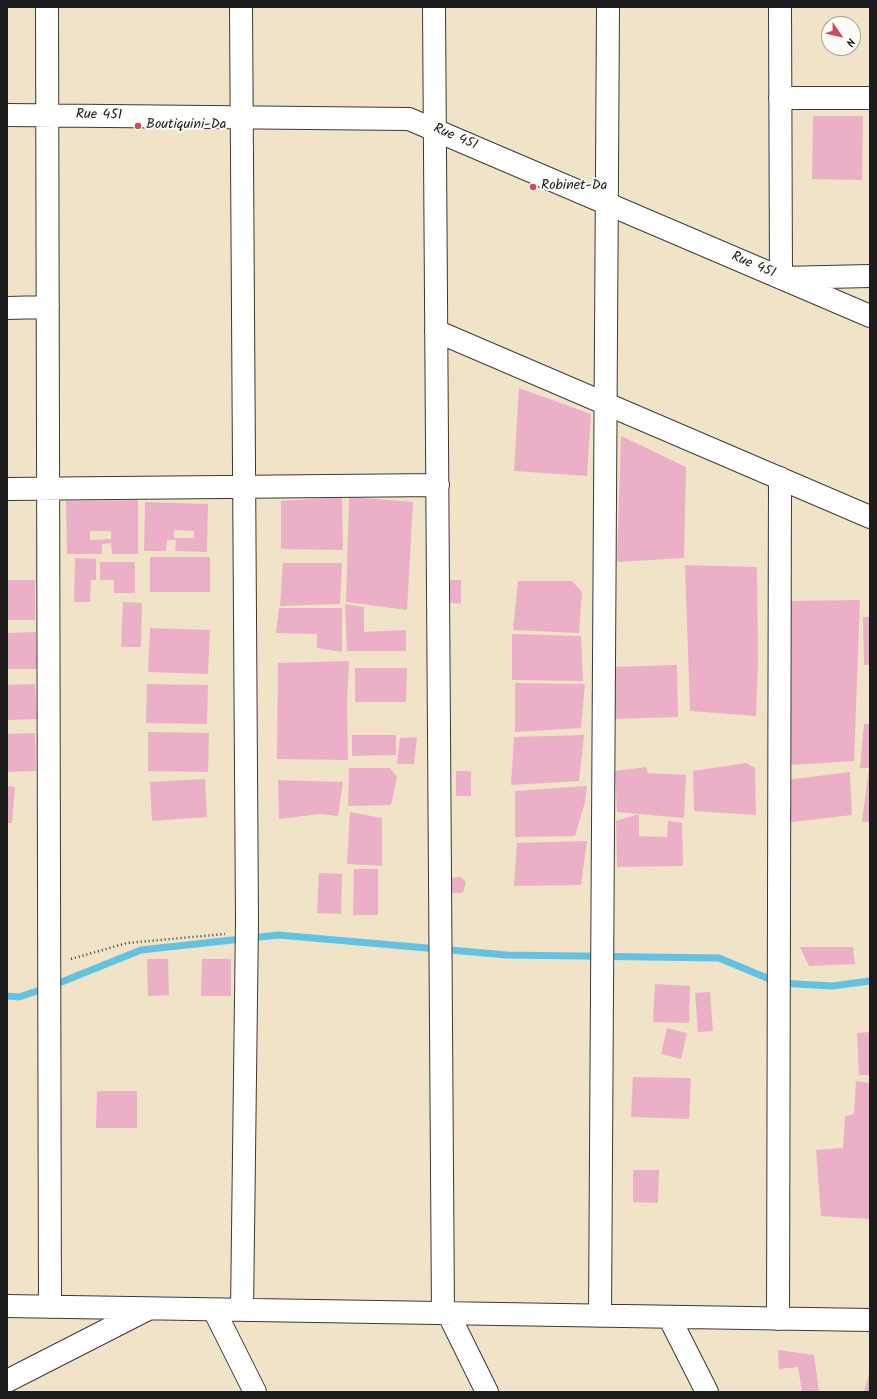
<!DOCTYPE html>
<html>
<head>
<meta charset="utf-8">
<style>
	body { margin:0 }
	#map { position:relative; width:877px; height:1399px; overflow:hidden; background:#f1e3c7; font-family:Kalam,sans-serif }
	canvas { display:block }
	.frame { position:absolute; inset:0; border:8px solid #1c1c1c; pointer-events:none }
	.north { position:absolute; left:821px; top:16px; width:40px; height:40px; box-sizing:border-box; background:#fdfcf7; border:1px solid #a3a29f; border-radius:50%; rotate:124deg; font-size:11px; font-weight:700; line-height:16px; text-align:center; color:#1c1c1c }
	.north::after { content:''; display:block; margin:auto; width:14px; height:18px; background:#d1495b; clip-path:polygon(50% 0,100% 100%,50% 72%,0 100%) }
</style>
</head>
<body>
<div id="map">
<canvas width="877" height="1399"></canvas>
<div class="frame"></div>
<div class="north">N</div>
</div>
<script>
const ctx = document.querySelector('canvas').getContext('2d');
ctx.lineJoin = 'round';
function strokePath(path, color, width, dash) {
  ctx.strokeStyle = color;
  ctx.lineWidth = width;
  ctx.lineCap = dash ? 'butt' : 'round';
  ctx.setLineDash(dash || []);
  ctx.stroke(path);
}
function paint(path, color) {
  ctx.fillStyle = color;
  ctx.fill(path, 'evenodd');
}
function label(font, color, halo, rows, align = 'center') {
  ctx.font = font + ' Kalam,sans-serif';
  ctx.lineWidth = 4;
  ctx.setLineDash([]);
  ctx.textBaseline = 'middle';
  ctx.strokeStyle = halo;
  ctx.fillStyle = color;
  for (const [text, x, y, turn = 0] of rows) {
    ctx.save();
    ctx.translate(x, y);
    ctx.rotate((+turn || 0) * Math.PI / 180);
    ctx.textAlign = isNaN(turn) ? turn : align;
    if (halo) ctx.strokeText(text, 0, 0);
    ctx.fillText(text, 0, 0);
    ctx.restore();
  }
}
const stream = new Path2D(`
	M7,996L19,997L49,987L141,950L278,935L507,955L719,958L779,983L832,986L870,981`);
const building = new Path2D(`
	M813,116H863L862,180L812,179Z
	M519,388L591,414L587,476L514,471Z
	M621,436L686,467L684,558L617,562Z
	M342,497L343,550L281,549V501Z
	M349,497L413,502L407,610L346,602Z
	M138,500V554H112L111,543L102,544V554H67L66,501ZM90,531H111V539L90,540Z
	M145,502L208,504L207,552L175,551L176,540H167L166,551H144ZM174,530L194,531V538H174Z
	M150,557H210V592H150Z
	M75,558L96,559V580H91L90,602H74Z
	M100,562H135V593H114V580H100Z
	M283,563H342L340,604L280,606Z
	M685,565L757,567L758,662L756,716L690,711Z
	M7,580H35V620H7Z
	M447,580H461V604L445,602Z
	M518,581H572L582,592L579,633L513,630Z
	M860,600L854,761L790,765L789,601Z
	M123,602L142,603L141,647H121Z
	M345,604L364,607V632L406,630V651H347Z
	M279,608H342V652L317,648V634L276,633Z
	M863,617H870V665H864Z
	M150,628L210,630L208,674L148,672Z
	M36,632L37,669H7V633Z
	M512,634L581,636L583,681L512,680Z
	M349,661L347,704L348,760L277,759L278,663Z
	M677,665L678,717L613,719L611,667Z
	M355,668H407L406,702H355Z
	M515,683L585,684L581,728L515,732Z
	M35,684L37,719L7,720V685Z
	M147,684L208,685L207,724L146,723Z
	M864,724H870V822H862L869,768H860Z
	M148,732L209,733L208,772L148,771Z
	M35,733L36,771L7,772V734Z
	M352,735H396V755L352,756Z
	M584,735L579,781L511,785L514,737Z
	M417,737L414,764H397L400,738Z
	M746,763L755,768L756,815L694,811L693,771Z
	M646,767L648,773L686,775L684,818L617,812L615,771Z
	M349,768H390L397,777L391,805L348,806Z
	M456,771H471V796H456Z
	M850,772L852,815L784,823L786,780Z
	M205,779L207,817L152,821L150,782Z
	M278,780L343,782L338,816L320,814L279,819Z
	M7,786L15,787L12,823H7Z
	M587,786L585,802L575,836L515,837V791Z
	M350,812L382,818V866L347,864Z
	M639,814V836L667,837L668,821L682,823L683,866L617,867L616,821Z
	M587,841L581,885L514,886L517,843Z
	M354,869H378V915H353Z
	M319,873L342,874L341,914L317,913Z
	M461,877L466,882L463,893H450L448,878Z
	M800,947H853L855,964L809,966Z
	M147,959H168L169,995L148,996Z
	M202,959H231V996H201Z
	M655,984L690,986L689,1023L653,1022Z
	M710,992L713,1031L698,1032L695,993Z
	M667,1028L687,1033L681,1059L661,1054Z
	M870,1032V1075H859L857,1033Z
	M633,1077L691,1078L689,1119L631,1117Z
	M856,1081L870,1083V1219L821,1216L816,1150L843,1148L845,1116L854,1114Z
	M97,1091H137V1128H96Z
	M633,1170H659L658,1203L633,1202Z
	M778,1350L814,1355L819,1392H802L798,1367L779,1369Z
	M870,1370V1392H864Z`);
const path = new Path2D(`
	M71,959L127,943L225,934`);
const minor = new Path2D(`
	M47,7L50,1307
	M241,7L247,921L242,1310
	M434,7L443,1313
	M780,7L781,278L870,276
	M780,98H870
	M7,115L409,119L870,316
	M7,308L48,307
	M436,331L870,517
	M7,489L438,485
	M7,1306L870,1320
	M214,1310L255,1392
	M448,1313L487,1392
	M600,1316L608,7
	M669,1317L707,1392
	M778,1319L780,478
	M7,1381L146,1310`);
const markers = [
	[138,126,4,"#d1495b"],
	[533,187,4,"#d1495b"]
];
const streetNames = [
	["Rue 451",99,116,1],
	["Rue 451",455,138,23],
	["Rue 451",753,266,23]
];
const poiNames = [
	["Boutiquini-Da",146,126],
	["Robinet-Da",541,187]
];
strokePath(stream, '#63c1e1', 7);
paint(building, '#ebb0c7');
strokePath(minor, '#3c3a36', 24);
strokePath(path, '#3c3a36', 2.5, [1, 3]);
strokePath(minor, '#fff', 22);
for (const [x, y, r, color] of markers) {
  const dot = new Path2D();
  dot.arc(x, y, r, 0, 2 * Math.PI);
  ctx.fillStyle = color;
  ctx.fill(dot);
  strokePath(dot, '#fdfcf7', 1.5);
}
label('14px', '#1c1c1c', '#fdfcf7', streetNames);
label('14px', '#1c1c1c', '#fdfcf7', poiNames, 'left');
</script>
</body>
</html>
